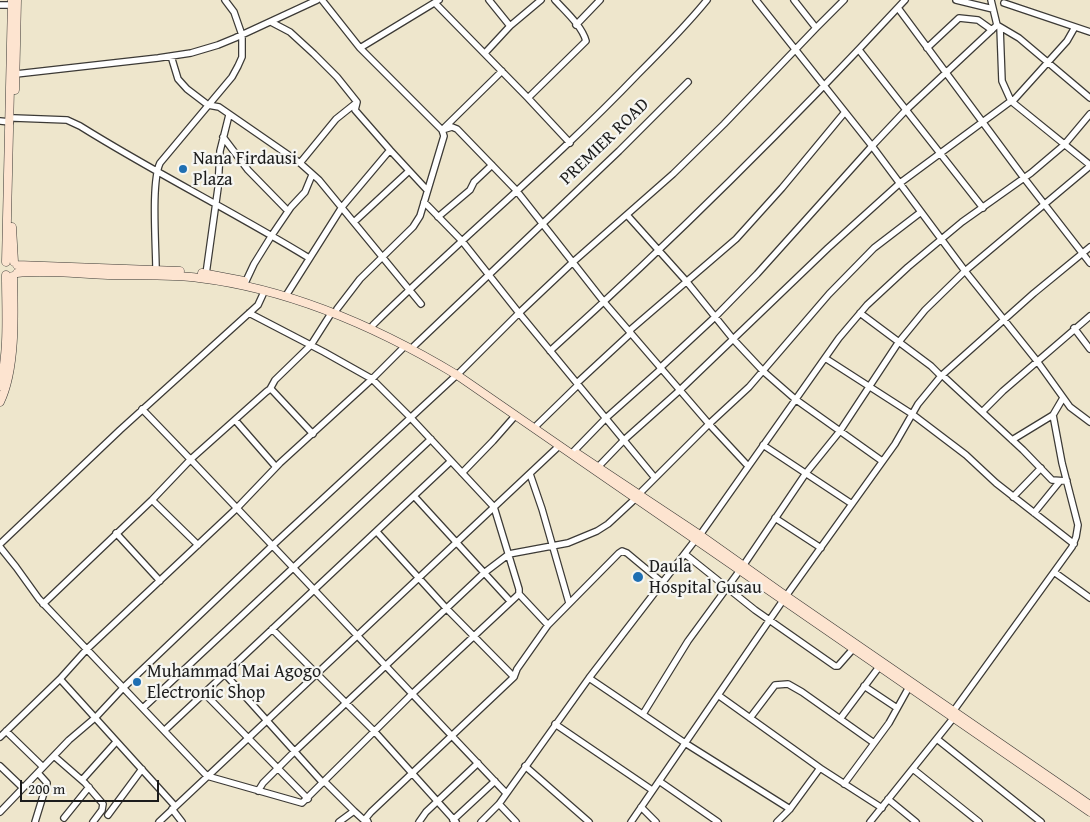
<!DOCTYPE html>
<html>
<head>
<meta charset="utf-8">
<style>
	body { margin:0 }
	#map { position:relative; width:1090px; height:822px; overflow:hidden; background:#eee6cc; font-family:"Gentium Book Plus",serif }
	canvas { display:block }
	.scale { position:absolute; left:20px; top:780px; width:139px; height:22px; box-sizing:border-box; border:2px solid #1c1c1c; border-top:0; padding-left:6px; font-size:15px; line-height:18px; white-space:nowrap; color:#1c1c1c; -webkit-text-stroke:4px #f6f6f2; paint-order:stroke }
</style>
</head>
<body>
<div id="map">
<canvas width="1090" height="822"></canvas>
<div class="scale">200 m</div>
</div>
<script>
const ctx = document.querySelector('canvas').getContext('2d');
ctx.lineJoin = 'round';
function strokePath(path, color, width, dash) {
  ctx.strokeStyle = color;
  ctx.lineWidth = width;
  ctx.lineCap = dash ? 'butt' : 'round';
  ctx.setLineDash(dash || []);
  ctx.stroke(path);
}
function label(font, color, halo, rows, align = 'center') {
  ctx.font = font + ' "Gentium Book Plus",serif';
  ctx.lineWidth = 4.5;
  ctx.setLineDash([]);
  ctx.textBaseline = 'middle';
  ctx.strokeStyle = halo;
  ctx.fillStyle = color;
  for (const [text, x, y, turn = 0] of rows) {
    ctx.save();
    ctx.translate(x, y);
    ctx.rotate((+turn || 0) * Math.PI / 180);
    ctx.textAlign = isNaN(turn) ? turn : align;
    if (halo) ctx.strokeText(text, 0, 0);
    ctx.fillText(text, 0, 0);
    ctx.restore();
  }
}
const street = new Path2D(`
	M322,0L360,48L442,130L444,136L420,216L413,227L360,279L337,309
	M489,0L510,26
	M756,0L872,146L965,271L1037,361L1070,407L1090,422
	M794,0L816,28
	M956,0L993,9
	M991,0L997,25L1019,38L1090,98
	M435,3L528,98L570,143
	M1004,3L1090,32
	M0,5H12
	M898,8L1024,178L1090,263
	M271,22L290,32L314,54L337,77L357,102L355,110L390,150L427,190
	M576,25L600,0
	M1000,27L1002,81L1011,101L1090,165
	M360,48L439,0
	M927,48L959,18L978,20L992,30
	M859,50L983,208
	M485,53L510,26L541,0
	M171,56L178,79L187,89L208,105L219,107L300,163L319,180L421,304
	M16,74L158,58L191,53L218,45L235,38L317,0
	M528,98L586,41C582,26 565,11 555,0
	M1012,102L1067,41L1075,27
	M14,118L67,120L80,126C155,173 234,212 309,258
	M0,121L10,122
	M443,129L502,71
	M442,130L452,127L457,129L516,190L604,302L709,424L748,466
	M223,137L248,170L288,211
	M300,163L336,119L356,103
	M424,202L462,241L519,313L655,478
	M627,215L687,282L733,339L763,371L795,399L882,461
	M438,217L470,190L474,182L492,165
	M354,222L409,171
	M156,270C156,246 151,182 160,163L232,77L238,66L242,57V35L234,12L225,0
	M206,274L218,188L220,151L229,115
	M246,281L254,264L272,235L291,207L305,192L312,175
	M287,294L342,207L390,150
	M249,313L324,352L372,379L410,417L494,507L519,589V594L548,625
	M860,313L931,366L941,376
	M373,325C459,240 553,163 637,75C661,51 685,27 707,0
	M1074,328L1090,349
	M629,331L736,239L782,188L845,112
	M414,346L619,151L688,82
	M550,351C674,239 792,122 905,0
	M825,358L912,414L966,455L996,483L1074,544
	M660,368L715,317L757,274L872,146L906,110L997,25
	M942,375L1023,450L1052,480L1067,481
	M577,383L631,333
	M270,389L275,380L311,345L332,312
	M142,409C265,536 384,665 506,793
	M982,412L1003,391L1090,316
	M235,420L276,467
	M537,425L578,385
	M1012,440L1053,415L1063,398
	M763,445L852,504
	M574,451L606,418L661,369
	M598,467L624,440L680,390L828,248L900,183L1011,101
	M462,473L493,441L515,416
	M530,474L542,509L569,603
	M639,494L709,424L749,387L829,294L874,248L921,212
	M414,496L510,601
	M1013,497L1041,468
	M152,500L198,545
	M1034,513L1060,481
	M775,518L821,548
	M377,532L446,608L514,677
	M116,533L160,581
	M700,535L839,338L867,305L908,267L962,222L1031,173L1051,156L1064,145L1090,114
	M0,544L120,430L258,305L264,292
	M0,547L16,567L39,599L207,776L302,803L412,694L519,594
	M685,554L755,610L835,666H838L853,649
	M743,566L806,473L840,431L898,343L925,310L965,271L1090,166
	M1054,572L1090,598
	M43,604L152,500L191,459L266,392L270,389L272,390L313,434
	M272,629L375,732L456,822
	M225,674L323,783
	M589,678L685,743L790,809
	M60,679L175,806
	M864,686L897,708
	M204,693L308,799
	M718,695L820,768L882,808
	M143,708L431,439
	M952,713L1072,547L1076,537L1078,525L1062,463L1053,415
	M643,714L688,641L740,570
	M750,718L775,685L788,684L802,692L874,743
	M840,719L879,667
	M555,724L652,790
	M165,730L451,461
	M6,731L43,767
	M0,737L60,679L87,649L237,508L280,463L372,379L405,346
	M937,739L1041,822
	M54,756L85,783L103,804L102,810L93,822
	M0,766L23,788
	M525,766L589,822
	M913,769L979,822
	M82,780L116,742
	M659,781L718,822
	M325,782L354,811
	M844,784L889,723L909,687
	M258,791L263,783L295,751L484,573L509,554L568,543L597,531L608,524L635,499
	M888,799L916,822
	M499,804L516,822
	M641,807L656,822
	M172,809L182,822
	M0,812L69,740L96,717L123,688L273,545L460,372L519,313L573,262L673,174L724,124L816,28L844,0
	M108,815L142,769
	M64,818L89,787
	M453,820L495,781
	M35,822L47,783L38,773
	M159,822L559,446
	M339,822L354,811L366,822
	M368,822L366,818L371,812L514,677L517,669L548,625L619,553L622,551L627,553L663,583
	M419,822L426,812L478,763
	M481,822L499,804L589,678L696,539
	M631,822L786,596L895,444L918,404L941,376L1034,293L1090,247
	M777,822L790,809L820,768
	M870,822L955,716`);
const secondary = new Path2D(`
	M15,90L17,0
	M12,227L14,262
	M6,262L12,0
	M17,265L180,271
	M17,273C47,270 78,274 108,275C138,276 169,274 199,278C290,289 379,328 457,375L1090,812
	M202,273L244,281
	M0,386C9,350 6,312 6,275
	M0,402C16,369 14,313 13,276
	M578,454L700,535L786,596L1090,805`);
const markers = [
	[183,169,5,"#1f6fb2"],
	[638,577,6,"#1f6fb2"],
	[137,682,5,"#1f6fb2"]
];
const streetNames = [
	["PREMIER ROAD",605,142,-44]
];
const poiNames = [
	["Nana Firdausi",193,159],
	["Plaza",193,180],
	["Daula",649,567],
	["Hospital Gusau",649,588],
	["Muhammad Mai Agogo",147,672],
	["Electronic Shop",147,693]
];
strokePath(street, '#3c3a36', 8);
strokePath(secondary, '#3c3a36', 9);
strokePath(street, '#fff', 5.5);
strokePath(secondary, '#fde4d0', 8);
for (const [x, y, r, color] of markers) {
  const dot = new Path2D();
  dot.arc(x, y, r, 0, 2 * Math.PI);
  ctx.fillStyle = color;
  ctx.fill(dot);
  strokePath(dot, '#f6f6f2', 2);
}
label('18px', '#1c1c1c', '#f6f6f2', streetNames);
label('18px', '#1c1c1c', '#f6f6f2', poiNames, 'left');
</script>
</body>
</html>
